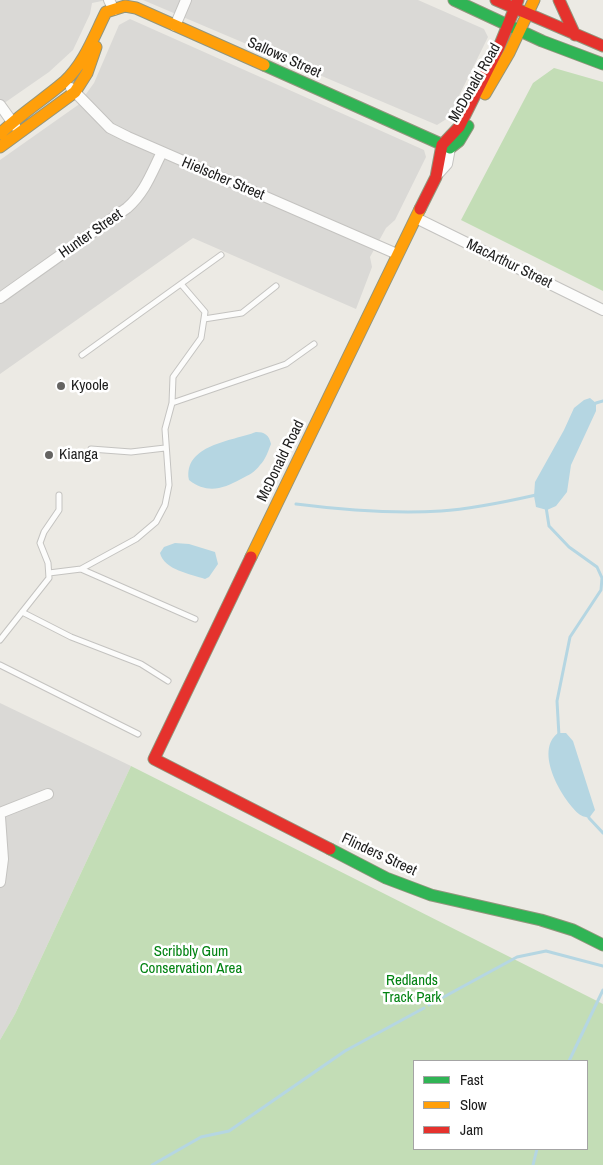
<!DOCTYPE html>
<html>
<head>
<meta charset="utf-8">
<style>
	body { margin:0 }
	#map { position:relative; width:603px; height:1165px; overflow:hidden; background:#eceae4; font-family:"Archivo Narrow",sans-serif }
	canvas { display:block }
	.legend { position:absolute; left:413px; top:1060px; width:175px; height:90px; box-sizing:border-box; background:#fff; border:1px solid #a4a4a4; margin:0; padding:6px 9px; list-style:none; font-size:15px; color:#1c1c1c }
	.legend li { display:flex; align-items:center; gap:10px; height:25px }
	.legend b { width:25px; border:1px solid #a4a4a4 }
</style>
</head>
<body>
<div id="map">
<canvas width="603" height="1165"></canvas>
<ul class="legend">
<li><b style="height:6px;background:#30b455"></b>Fast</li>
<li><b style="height:6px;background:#ff9f0a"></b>Slow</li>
<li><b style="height:6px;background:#e5322d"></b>Jam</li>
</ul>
</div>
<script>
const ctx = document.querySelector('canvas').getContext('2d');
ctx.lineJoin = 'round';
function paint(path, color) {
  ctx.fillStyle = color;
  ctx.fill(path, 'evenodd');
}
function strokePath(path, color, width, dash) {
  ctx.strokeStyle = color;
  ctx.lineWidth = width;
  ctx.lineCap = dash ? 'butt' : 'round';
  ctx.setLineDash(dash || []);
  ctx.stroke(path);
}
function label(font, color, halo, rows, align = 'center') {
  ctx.font = font + ' "Archivo Narrow",sans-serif';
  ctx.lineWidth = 5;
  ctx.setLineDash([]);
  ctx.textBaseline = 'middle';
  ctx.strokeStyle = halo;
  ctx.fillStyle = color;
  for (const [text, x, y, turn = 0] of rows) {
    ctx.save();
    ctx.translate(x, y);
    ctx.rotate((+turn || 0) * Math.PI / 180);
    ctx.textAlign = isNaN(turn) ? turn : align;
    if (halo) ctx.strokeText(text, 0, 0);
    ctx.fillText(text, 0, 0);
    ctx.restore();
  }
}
const residential = new Path2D(`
	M0,0H107L92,3L90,14L73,50L49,72L0,106Z
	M143,0H418L484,29L488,37L448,118L437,125Z
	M130,19L424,150L426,157L395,220L386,228L370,257L372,267L356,309L193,238L0,374V160L78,105L94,83L119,25Z
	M0,703L131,766L15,1014L0,1040Z`);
const forest = new Path2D(`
	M554,68L603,82V291L461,220L533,83Z
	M131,766L603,1004V1165H0V1040L15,1014ZM414,1061H587V1149H414Z`);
const water = new Path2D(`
	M590,398L596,403V411L571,465L567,492L556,506L547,510L536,507L534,496L535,482L564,430L574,408L584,400Z
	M256,432C265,432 269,435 271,444C268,451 266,459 260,465C255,472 249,475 241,479C223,489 207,494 189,480C183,445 232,441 256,432Z
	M175,543L189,544L215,552L218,564L209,577L205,579C191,574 164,570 160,553L164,547Z
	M558,733H566L573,741L595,810L589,818C586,817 581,816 579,814C561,798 534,751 558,733Z`);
const stream = new Path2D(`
	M594,405L596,403L603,401
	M296,504C343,510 393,514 441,511C473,509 505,502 536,495
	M546,507L549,526L569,547L597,567L602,578L601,590L570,637L557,701L559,736
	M588,814L589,818L603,833
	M429,1005L517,957L546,951L603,966
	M569,1061L603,990
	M152,1165L201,1137L229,1131L345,1051L424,1008
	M533,1165L537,1149`);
const lane = new Path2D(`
	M204,319L242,313L276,286
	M82,355L221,255
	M172,403L286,364L314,344
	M91,449L131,452L165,448
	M81,569L136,539L156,522L165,505L169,485L165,429L172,403L173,377L201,338L205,312L181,284
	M49,573L81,569L195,619
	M22,612L71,637L141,664L168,681
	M0,640L49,578L48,563L40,543L44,532L59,510V495
	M0,665L138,734`);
const street = new Path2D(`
	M109,0L114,10
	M175,26L186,0
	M71,88L110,128L128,137L397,254
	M0,105L15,126
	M438,174L447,164L450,148
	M416,218L603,310
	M0,298L127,208C145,192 151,174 162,152
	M0,813L48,794
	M0,817L3,859L0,882`);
const fast = new Path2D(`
	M454,0L542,41L603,64
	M264,65L450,148L459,141L468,126
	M330,849L386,878L431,895L541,920L573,930L603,945`);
const slow = new Path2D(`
	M485,94L509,53L534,0
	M0,134C20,114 43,100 64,82C84,64 94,36 106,12L125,6L136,8L264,65
	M0,147L75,92L87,73L96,47
	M251,557L420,209`);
const jam = new Path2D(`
	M496,0L603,46
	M559,0L575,35
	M420,209L436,177L442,145L459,127L499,47L518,0
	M251,557L154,759L330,849`);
const markers = [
	[61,386,5,"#656462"],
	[49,455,5,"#656462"]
];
const streetNames = [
	["Sallows Street",284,58,24],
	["McDonald Road",475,83,-60],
	["Hielscher Street",223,179,23],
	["Hunter Street",91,234,-35],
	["MacArthur Street",509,264,26],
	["McDonald Road",281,461,-64],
	["Flinders Street",379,855,25]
];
const poiNames = [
	["Kyoole",71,386],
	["Kianga",59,455]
];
const parkNames = [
	["Scribbly Gum",191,952],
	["Conservation Area",191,969],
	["Redlands",412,981],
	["Track Park",412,998]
];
paint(residential, '#dad9d6');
paint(forest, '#c3ddb6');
paint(water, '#b5d6e2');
strokePath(stream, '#b5d6e2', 3);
strokePath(lane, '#c4c3c0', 7);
strokePath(street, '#c4c3c0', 12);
strokePath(fast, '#92957c', 13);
strokePath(slow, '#92957c', 13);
strokePath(jam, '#92957c', 13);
strokePath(lane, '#fcfcfb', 5);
strokePath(street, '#fcfcfb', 10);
strokePath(fast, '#30b455', 11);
strokePath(slow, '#ff9f0a', 11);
strokePath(jam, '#e5322d', 11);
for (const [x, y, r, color] of markers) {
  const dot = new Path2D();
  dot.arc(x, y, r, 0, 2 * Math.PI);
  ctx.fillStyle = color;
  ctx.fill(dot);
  strokePath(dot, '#fff', 2);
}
label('15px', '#1c1c1c', '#fff', streetNames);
label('15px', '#1c1c1c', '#fff', poiNames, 'left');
label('15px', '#028312', '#fff', parkNames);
</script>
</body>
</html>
